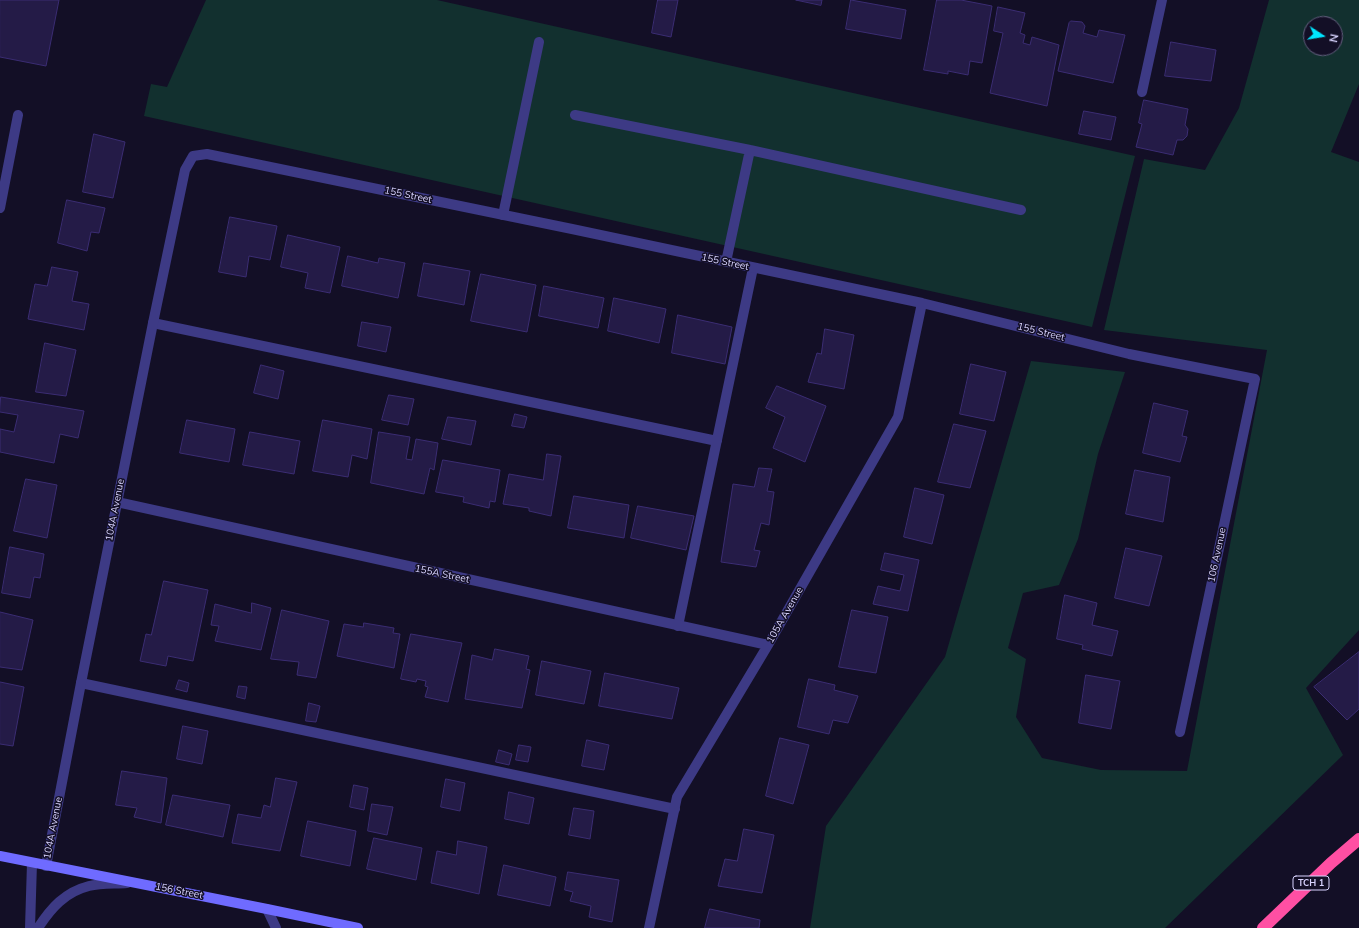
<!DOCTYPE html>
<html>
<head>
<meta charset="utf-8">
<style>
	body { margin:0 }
	#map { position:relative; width:1359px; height:928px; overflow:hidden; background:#130f26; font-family:Mulish,sans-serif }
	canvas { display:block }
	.north { position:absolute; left:1303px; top:16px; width:40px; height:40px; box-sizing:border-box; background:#130f26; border:1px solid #625e7d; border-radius:50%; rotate:102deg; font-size:11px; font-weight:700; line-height:16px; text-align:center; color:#d9d4ff }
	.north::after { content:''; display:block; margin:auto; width:14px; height:18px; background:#00e5ff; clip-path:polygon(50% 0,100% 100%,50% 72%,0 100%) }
</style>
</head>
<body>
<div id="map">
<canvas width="1359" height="928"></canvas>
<div class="north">N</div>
</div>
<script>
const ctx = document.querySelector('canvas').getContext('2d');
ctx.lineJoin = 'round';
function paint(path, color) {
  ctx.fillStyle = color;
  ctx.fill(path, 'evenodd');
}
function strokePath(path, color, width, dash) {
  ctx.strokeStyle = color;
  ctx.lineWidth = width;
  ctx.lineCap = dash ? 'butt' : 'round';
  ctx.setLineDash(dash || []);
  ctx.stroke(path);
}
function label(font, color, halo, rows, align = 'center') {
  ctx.font = font + ' Mulish,sans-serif';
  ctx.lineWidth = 3;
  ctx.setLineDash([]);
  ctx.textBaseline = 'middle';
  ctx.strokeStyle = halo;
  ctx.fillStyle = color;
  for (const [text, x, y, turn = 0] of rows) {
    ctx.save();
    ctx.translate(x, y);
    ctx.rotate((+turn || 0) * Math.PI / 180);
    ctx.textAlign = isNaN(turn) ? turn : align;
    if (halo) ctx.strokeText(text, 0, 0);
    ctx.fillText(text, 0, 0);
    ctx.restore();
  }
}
const green = new Path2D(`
	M206,0H437L1135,156L1092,327L144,116L151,84L167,87Z
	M1269,0H1359V84L1331,152L1359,162V630L1306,688L1343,755L1165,928H810L826,826L945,657L1031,361L1125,372L1098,454L1078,539L1059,585L1023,593L1008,648L1026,659L1016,717L1042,758L1101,770L1187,771L1267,350L1104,330L1144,159L1205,170L1239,108ZM1311,24H1335V48H1311Z`);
const building = new Path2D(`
	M0,0H59L46,66L0,57Z
	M658,0H678L671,37L652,33Z
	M796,0H822L821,5Z
	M851,0L906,10L901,39L846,29Z
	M937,0H961L992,6L982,63L970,61L968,75L948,71V74L924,70Z
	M998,7L1025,13L1020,33L1025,35L1023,43L1030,45L1032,37L1059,45L1047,106L990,93L1003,33L994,31Z
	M1071,21L1082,22L1085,26L1083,33L1097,37L1099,30L1125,35L1113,83L1058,71L1069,23Z
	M1171,42L1216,50L1211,81L1165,76Z
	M1144,100L1188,109L1185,125L1188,129L1187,136L1183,140H1177L1173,155L1136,147L1142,124L1139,123Z
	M1084,111L1116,117L1111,140L1079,134Z
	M94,134L125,142L113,198L83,192Z
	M67,200L105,208L99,233L91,232L87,251L58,243Z
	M230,217L277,226L270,260L249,256L246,277L219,272Z
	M288,235L340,247L330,293L305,288L308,273L281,267Z
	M348,256L378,263L379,258L405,263L398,298L342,286Z
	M424,263L470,271L464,305L418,296Z
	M52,267L78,272L72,301L89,304L84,330L28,319L35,284L47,286Z
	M481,274L536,285L527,332L471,321Z
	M544,286L604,298L598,328L539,316Z
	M614,298L666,309L659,343L608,331Z
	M678,315L732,327L725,364L672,353Z
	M362,322L391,327L386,352L358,346Z
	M825,329L854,335L844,389L808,382L817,353L821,354Z
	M45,343L76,350L66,396L36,392Z
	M971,364L1006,372L994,421L960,414Z
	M261,365L284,371L278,399L254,393Z
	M777,386L826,406L805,462L773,448L785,417L766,408Z
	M389,395L414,399L408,425L382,420Z
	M1,397L84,411L78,438L60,434L54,463L0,452V429L14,432L18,415L0,412Z
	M1154,403L1188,411L1182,436L1187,437L1180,462L1143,453Z
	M515,414L527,417L524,428L512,426Z
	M448,417L476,421L471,445L442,439Z
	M187,420L235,429L229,462L180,453Z
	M323,420L372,429L367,459L352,455L348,477L313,471Z
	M954,424L986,431L970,488L938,482Z
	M250,432L300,441L294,474L243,465Z
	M379,432L410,437L406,459L412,460L416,439L438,443L434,470L430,468L424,494L371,483Z
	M547,454L561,456L551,516L529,511V508L503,504L509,474L543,480Z
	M443,460L500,470L495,502L490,501L489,508L463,502L464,497L436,492Z
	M759,468L772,469L767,491L774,492L769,525L761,523L754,550L760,551L756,567L721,562L733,484L754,487Z
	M1135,470L1170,477L1163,522L1126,514Z
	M26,479L57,485L47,538L14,531Z
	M915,488L944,495L932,544L904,537Z
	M574,496L629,505L624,538L568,528Z
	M638,506L694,516L686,550L631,538Z
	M10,547L44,554L40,578L34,577L30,598L2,593Z
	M1126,548L1162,556L1149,606L1115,598Z
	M885,553L919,560L908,611L873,604L878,586L900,591L904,575L881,570Z
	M164,581L208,590L193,661L168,656L166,666L140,661L146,634L151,635Z
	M1065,595L1097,603L1092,625L1118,631L1112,656L1082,649L1083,645L1057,639Z
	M252,603L271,608L261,650L215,641L219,626L211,625L215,604L251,613Z
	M282,610L329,621L316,678L297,675L299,662L271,659Z
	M852,610L888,617L876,673L839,667Z
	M0,612L33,620L22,670L0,667Z
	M364,623L394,628L393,633L400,634L394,668L337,656L344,624L363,627Z
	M411,634L462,643L448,702L425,697L428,687L425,686L426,681L417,679L416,682L401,679Z
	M495,649L529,656L526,669L530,670L522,708L465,699L472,655L492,660Z
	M1359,652V709L1347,720L1314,687Z
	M542,661L591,671L584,704L536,695Z
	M605,673L679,688L672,719L599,706Z
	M1086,675L1120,681L1111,729L1079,723Z
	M809,679L835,685L834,690L858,696L848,723L833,720L829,734L798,727Z
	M179,680L189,683L187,692L176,689Z
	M0,682L24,687L13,746L0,744Z
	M239,686L247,687L245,699L237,697Z
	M309,703L320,706L316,722L306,721Z
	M183,726L208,731L202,764L177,759Z
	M780,738L809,745L793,804L766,796Z
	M587,740L609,745L604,770L582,766Z
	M519,745L531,747L528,762L516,760Z
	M499,750L512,754L509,765L496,762Z
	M122,771L167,778L161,823L134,817L137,808L116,805Z
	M276,778L297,782L280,851L232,843L238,814L261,818L264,805L270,807Z
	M446,779L465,783L460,811L441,807Z
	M354,785L368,788L364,810L350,807Z
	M509,792L534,798L529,824L505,819Z
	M173,795L230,805L223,837L166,825Z
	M372,804L393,807L387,835L368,831Z
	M574,808L594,811L590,839L569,835Z
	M308,821L356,831L350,866L301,856Z
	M744,829L774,835L762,893L718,886L725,859L737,861Z
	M374,838L422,848L416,880L367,869Z
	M458,841L487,847L479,894L431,883L437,851L456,855Z
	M504,865L556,877L550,906L498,895Z
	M568,872L619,880L612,922L589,917L591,906L570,901L573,892L565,890Z
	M710,909L760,920L759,928H705Z`);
const lane = new Path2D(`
	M1142,92L1162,0
	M0,208L18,115
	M503,215L539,42
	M153,323L717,441
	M678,626L753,268
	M81,683L675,809
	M267,909L276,928
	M30,928L32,863
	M38,928C51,908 65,892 89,886C101,883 115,884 127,883`);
const street = new Path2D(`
	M575,115L750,150L1021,210
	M726,262L750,150
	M117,502L768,645
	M46,866L81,683L153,323L185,170L193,156L207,154L572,229L922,303L1129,354L1255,379L1180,732
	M649,928L677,797L768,645L898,417L922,303`);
const secondary = new Path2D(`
	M0,856L267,909L358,928`);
const highway = new Path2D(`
	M1263,928L1331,863L1359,839`);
const shields = [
	[1311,883,36]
];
const shieldNames = [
	["TCH 1",1311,883]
];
const streetNames = [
	["155 Street",408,195,12],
	["155 Street",725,262,12],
	["155 Street",1041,332,14],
	["104A Avenue",115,510,-79],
	["106 Avenue",1217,555,-78],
	["155A Street",442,574,12],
	["105A Avenue",785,615,-60],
	["104A Avenue",53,828,-79],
	["156 Street",179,891,11]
];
paint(green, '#12302f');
paint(building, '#241b47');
strokePath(building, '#3b2d73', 1);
strokePath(lane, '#3d3a85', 10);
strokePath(street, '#3d3a85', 10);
strokePath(secondary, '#6f6bff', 10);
strokePath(highway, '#ff4fa3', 12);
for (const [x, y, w] of shields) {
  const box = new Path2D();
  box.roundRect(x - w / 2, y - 7, w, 14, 3);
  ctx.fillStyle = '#130f26';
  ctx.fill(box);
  strokePath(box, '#d9d4ff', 1);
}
label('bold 9px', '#d9d4ff', null, shieldNames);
label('10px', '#d9d4ff', '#130f26', streetNames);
</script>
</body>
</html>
